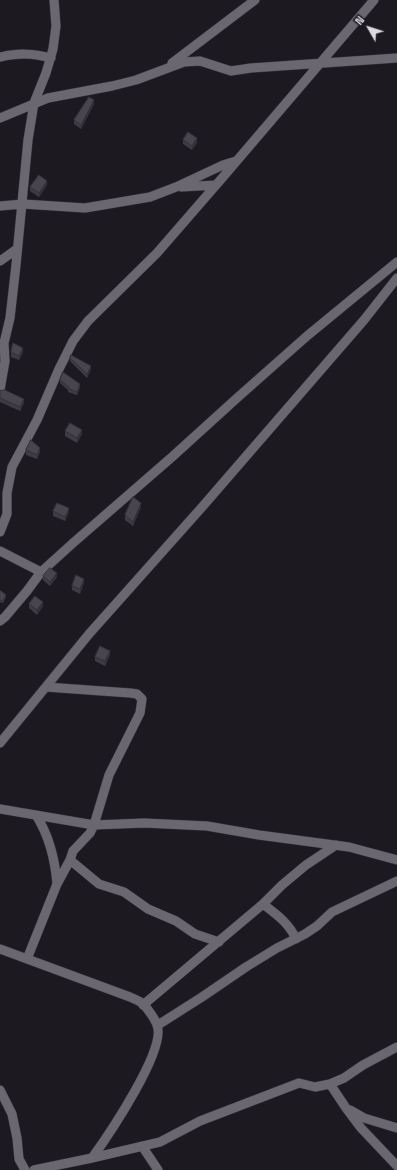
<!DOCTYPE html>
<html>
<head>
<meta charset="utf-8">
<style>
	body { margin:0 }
	#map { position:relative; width:397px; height:1170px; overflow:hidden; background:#1d1921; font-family:"Space Grotesk",sans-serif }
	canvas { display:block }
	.north { position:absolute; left:349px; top:8px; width:40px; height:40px; -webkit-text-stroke:3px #1d1921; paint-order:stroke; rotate:309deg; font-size:11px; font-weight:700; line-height:16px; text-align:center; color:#dddbe1 }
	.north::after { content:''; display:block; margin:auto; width:14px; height:18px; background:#dddbe1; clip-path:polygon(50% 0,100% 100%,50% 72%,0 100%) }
</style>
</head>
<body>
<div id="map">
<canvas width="397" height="1170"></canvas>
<div class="north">N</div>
</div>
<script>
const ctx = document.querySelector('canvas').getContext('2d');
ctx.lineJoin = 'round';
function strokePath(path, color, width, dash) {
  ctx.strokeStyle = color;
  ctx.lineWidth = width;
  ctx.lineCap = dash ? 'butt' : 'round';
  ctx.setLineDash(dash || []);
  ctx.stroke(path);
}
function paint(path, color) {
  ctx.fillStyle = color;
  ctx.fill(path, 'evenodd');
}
const street = new Path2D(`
	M0,57C19,53 31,53 51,58
	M172,63L255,0
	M0,118L48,98L112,86L136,80L184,62L200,61L231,71L251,68L397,58
	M181,187L216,185
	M0,206L23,204L85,208L150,197L176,187L223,165L236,161
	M0,261L17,249
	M0,390L5,361L4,343L10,318L16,265L28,140L34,103L46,73L53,49L56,26L54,0
	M0,532L7,514V493L12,467L37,420L59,369L73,341L88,321L157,253L223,177L374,0
	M0,551L41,572
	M0,621L5,617L27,591L41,572L73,543L172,457L237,398L307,336L397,262
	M0,743L89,634L203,506L364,320L397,278
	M0,809L94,825L144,823L207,826L259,835L349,847L397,860
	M36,815C50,837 55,859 57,884
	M70,860L99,884L124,892L148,909L176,921L195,934L219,942
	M263,904C276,914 289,923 296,939
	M0,949L130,997C134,999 140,1001 143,1004C148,1009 155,1019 157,1025C167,1049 108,1136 92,1158
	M27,959L57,884L70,860L73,851L90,833L94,825L109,775L140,713L142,699L137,694L130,693L46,687
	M143,1005L263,904L282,885L306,865L336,845
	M158,1025L202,997L246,967L277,948L305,934L317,926L332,912L397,881
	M330,1084L346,1108L361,1128L397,1166
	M0,1090L12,1114L17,1138L19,1159L25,1170
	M350,1110L364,1118L397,1128
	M142,1146L158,1170
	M34,1170L92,1158L160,1142L200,1121L299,1083L315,1087L330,1084L344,1078L363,1065L397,1047`);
const wall = new Path2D(`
	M94,104L81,129L74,124V120Z
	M183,140L197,143L192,150L183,144Z
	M47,185L39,197L30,191V187Z
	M11,352H23L19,360L11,357Z
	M70,358L91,369L87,378L70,361Z
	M60,380L80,388L77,395L68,392V390L60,383Z
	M0,391L24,403L20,411L0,402Z
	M65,431L82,434L77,443L65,436Z
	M26,450L40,452L37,459L26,455Z
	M141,507L133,526L125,520V515Z
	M53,511L69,512L65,521L53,516Z
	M43,576L57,577L50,586L43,580Z
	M84,583L80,594L72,590V586Z
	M0,590L6,597L3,603L0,602Z
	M29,604L43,606L37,615L29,608Z
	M110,655L105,666L95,661V657Z`);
const shadedWall = new Path2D(`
	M94,100V104L81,129V125Z
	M197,138V143L192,150V146Z
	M47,181V185L39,197V193Z
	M23,348V352L19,360V356Z
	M91,366V369L87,378V374Z
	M80,384V388L77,395V392Z
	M24,399V403L20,411V407Z
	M82,430V434L77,443V438Z
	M40,448V452L37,459V455Z
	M141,503V507L133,526V522Z
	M69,508V512L65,521V517Z
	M57,573V577L50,586V582Z
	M84,579V583L80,594V589Z
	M43,602V606L37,615V610Z
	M110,651V655L105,666V661Z`);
const building = new Path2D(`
	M89,97L94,100L81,125L74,120Z
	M188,132L197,138L192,146L183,140Z
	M39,175L47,181L39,193L30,187Z
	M13,343L23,348L19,356L11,352Z
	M71,355L91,366L87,374L70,358Z
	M63,372L80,384L77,392L68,388L69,387L60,380Z
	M5,390L24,399L20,407L0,398V391Z
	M70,423L82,430L77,438L65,431Z
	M31,440L40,448L37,455L26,450Z
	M133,497L141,503L133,522L125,515Z
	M57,503L69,508L65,517L53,511Z
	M50,568L57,573L50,582L43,576Z
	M76,575L84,579L80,589L72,586Z
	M0,590L6,595L3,601L0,600Z
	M35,596L43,602L37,610L29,604Z
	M100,646L110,651L105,661L95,657Z`);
strokePath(street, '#36343a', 10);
strokePath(street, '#6b6771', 9);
paint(wall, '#3f3b44');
paint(shadedWall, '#333037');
paint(building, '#49454f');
strokePath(building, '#333037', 1);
</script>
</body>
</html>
